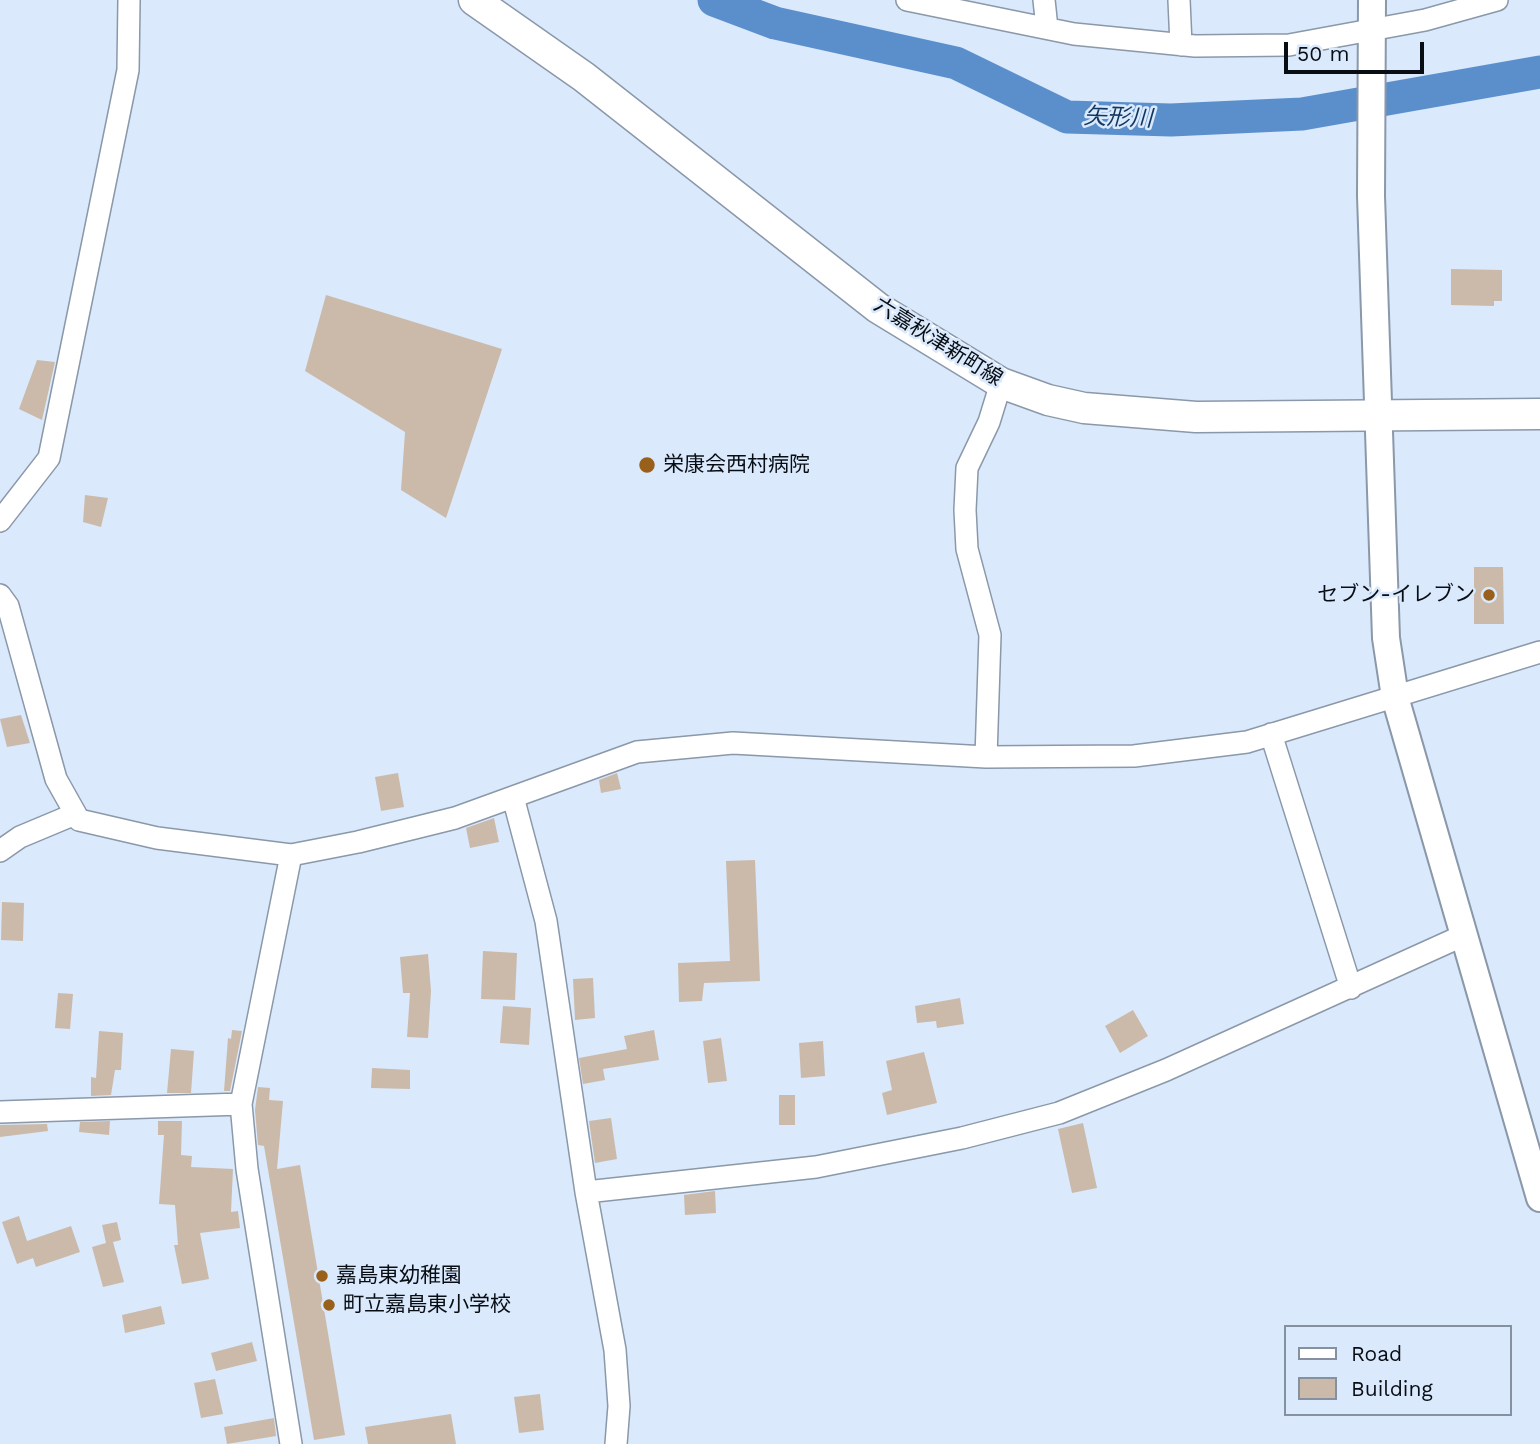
<!DOCTYPE html>
<html>
<head>
<meta charset="utf-8">
<style>
	body { margin:0 }
	#map { position:relative; width:1540px; height:1444px; overflow:hidden; background:#dae9fc; font-family:"Work Sans",sans-serif }
	canvas { display:block }
	.legend { position:absolute; left:1284px; top:1325px; width:228px; height:91px; box-sizing:border-box; background:#dae9fc; border:2px solid #86919f; margin:0; padding:9px 12px; list-style:none; font-size:21px; color:#080d13 }
	.legend li { display:flex; align-items:center; gap:14px; height:35px }
	.legend b { width:35px; border:2px solid #86919f }
	.scale { position:absolute; left:1284px; top:42px; width:140px; height:32px; box-sizing:border-box; border:4px solid #080d13; border-top:0; padding-left:9px; font-size:21px; line-height:24px; white-space:nowrap; color:#080d13; -webkit-text-stroke:5px #dae9fc; paint-order:stroke }
</style>
</head>
<body>
<div id="map">
<canvas width="1540" height="1444"></canvas>
<ul class="legend">
<li><b style="height:9px;background:#fff"></b>Road</li>
<li><b style="height:19px;background:#cbbaa9"></b>Building</li>
</ul>
<div class="scale">50 m</div>
</div>
<script>
const ctx = document.querySelector('canvas').getContext('2d');
ctx.lineJoin = 'round';
function strokePath(path, color, width, dash) {
  ctx.strokeStyle = color;
  ctx.lineWidth = width;
  ctx.lineCap = dash ? 'butt' : 'round';
  ctx.setLineDash(dash || []);
  ctx.stroke(path);
}
function paint(path, color) {
  ctx.fillStyle = color;
  ctx.fill(path, 'evenodd');
}
function label(font, color, halo, rows, align = 'center') {
  ctx.font = font + ' "Work Sans","Noto Sans JP",sans-serif';
  ctx.lineWidth = 5;
  ctx.setLineDash([]);
  ctx.textBaseline = 'middle';
  ctx.strokeStyle = halo;
  ctx.fillStyle = color;
  for (const [text, x, y, turn = 0] of rows) {
    ctx.save();
    ctx.translate(x, y);
    ctx.rotate((+turn || 0) * Math.PI / 180);
    ctx.textAlign = isNaN(turn) ? turn : align;
    if (halo) ctx.strokeText(text, 0, 0);
    ctx.fillText(text, 0, 0);
    ctx.restore();
  }
}
const river = new Path2D(`
	M714,0L775,23L956,63L1067,117L1171,120L1302,114L1540,72`);
const building = new Path2D(`
	M1451,269L1502,270V301H1494V306L1451,305Z
	M326,295L502,349L446,518L401,490L405,432L305,371Z
	M37,360L55,362L42,420L19,409Z
	M85,495L108,498L101,527L83,522Z
	M1474,567H1503L1504,624H1474Z
	M21,715L30,743L7,747L0,719Z
	M398,773L404,807L381,811L375,777Z
	M617,773L621,789L601,793L599,780Z
	M494,818L499,842L470,848L466,828Z
	M755,860L760,981L704,983L702,1001L679,1002L678,963L730,961L726,861Z
	M2,902L24,903L23,941L1,940Z
	M483,951L517,953L515,1000L481,999Z
	M428,954L431,991L428,1038L407,1037L410,993H403L400,957Z
	M593,978L595,1018L575,1020L573,979Z
	M58,993L73,994L70,1029L55,1028Z
	M960,998L964,1024L937,1028L936,1021L917,1023L915,1006Z
	M503,1006L531,1008L529,1045L500,1043Z
	M1133,1010L1148,1036L1120,1053L1105,1026Z
	M232,1030L242,1031L230,1091H224L228,1038L231,1039Z
	M654,1030L659,1060L603,1069L605,1080L583,1084L579,1058L627,1049L624,1036Z
	M99,1031L123,1033L121,1070H115L111,1095L91,1096V1077L96,1078Z
	M721,1038L727,1081L708,1083L703,1041Z
	M823,1041L825,1076L801,1078L799,1043Z
	M171,1049L194,1051L191,1093H167Z
	M924,1052L937,1103L887,1115L882,1093L892,1090L886,1061Z
	M372,1068L410,1070V1089L371,1088Z
	M258,1087L270,1088L269,1100L283,1101L277,1169L300,1165L345,1435L314,1440L264,1146L258,1145L255,1110Z
	M779,1095H795V1125H779Z
	M611,1118L617,1159L595,1163L589,1121Z
	M110,1121L109,1135L79,1132L80,1122Z
	M158,1121H182L181,1155L192,1156L191,1167L233,1169L231,1212L238,1211L240,1228L200,1233L209,1279L182,1284L174,1245H178L175,1205L159,1204L164,1135H158Z
	M1083,1123L1097,1188L1072,1193L1058,1129Z
	M47,1124L48,1131L0,1137V1125Z
	M715,1191L716,1213L685,1215L684,1195Z
	M19,1216L27,1241L71,1226L80,1252L36,1267L33,1258L17,1264L2,1222Z
	M117,1222L121,1240L113,1242L124,1282L103,1287L92,1247L106,1243L102,1225Z
	M161,1306L165,1324L125,1333L122,1315Z
	M252,1342L257,1361L216,1371L211,1353Z
	M215,1379L223,1414L201,1418L194,1383Z
	M540,1394L544,1430L519,1433L514,1397Z
	M451,1414L456,1444H368L365,1427Z
	M274,1418L276,1436L227,1444L224,1427Z`);
const minor = new Path2D(`
	M907,0L1074,34L1195,46L1289,45L1425,20L1497,0
	M1044,0L1047,28
	M1179,0L1181,45
	M0,521L49,458L128,70L129,0
	M0,595L8,606L56,779L79,820L157,838L291,855L358,842L455,818L637,752L733,743L986,757L1134,756L1247,742L1540,652
	M1271,734L1351,988
	M986,757L990,635L967,549L965,510L967,468L989,422L1001,383
	M513,797L546,921L586,1192L615,1350L619,1406L616,1444
	M0,851L20,837L75,814
	M291,855L241,1104L247,1169L291,1444
	M0,1112L241,1104
	M586,1192L816,1167L962,1138L1059,1113L1166,1070L1462,936`);
const tertiary = new Path2D(`
	M1372,0L1371,196L1386,638L1395,697L1540,1198`);
const secondary = new Path2D(`
	M474,0L584,77L878,308L1001,383L1048,400L1084,408L1196,417L1540,414`);
const markers = [
	[647,465,9,"#98601b"],
	[1489,595,7,"#98601b"],
	[322,1276,7,"#98601b"],
	[329,1305,7,"#98601b"]
];
const streetNames = [
	["六嘉秋津新町線",938,342,32]
];
const poiNames = [
	["栄康会西村病院",663,465],
	["セブン-イレブン",1475,595,"right"],
	["嘉島東幼稚園",336,1276],
	["町立嘉島東小学校",343,1305]
];
const waterNames = [
	["矢形川",1118,118,2]
];
strokePath(river, '#5a8fcc', 33);
paint(building, '#cbbaa9');
strokePath(minor, '#8a98a9', 24);
strokePath(tertiary, '#8a98a9', 30);
strokePath(secondary, '#8a98a9', 33);
strokePath(minor, '#fff', 21);
strokePath(tertiary, '#fff', 26);
strokePath(secondary, '#fff', 30);
for (const [x, y, r, color] of markers) {
  const dot = new Path2D();
  dot.arc(x, y, r, 0, 2 * Math.PI);
  ctx.fillStyle = color;
  ctx.fill(dot);
  strokePath(dot, '#dae9fc', 2.5);
}
label('21px', '#080d13', '#dae9fc', streetNames);
label('21px', '#080d13', '#dae9fc', poiNames, 'left');
label('italic 23px', '#10355e', '#dae9fc', waterNames);
</script>
</body>
</html>
